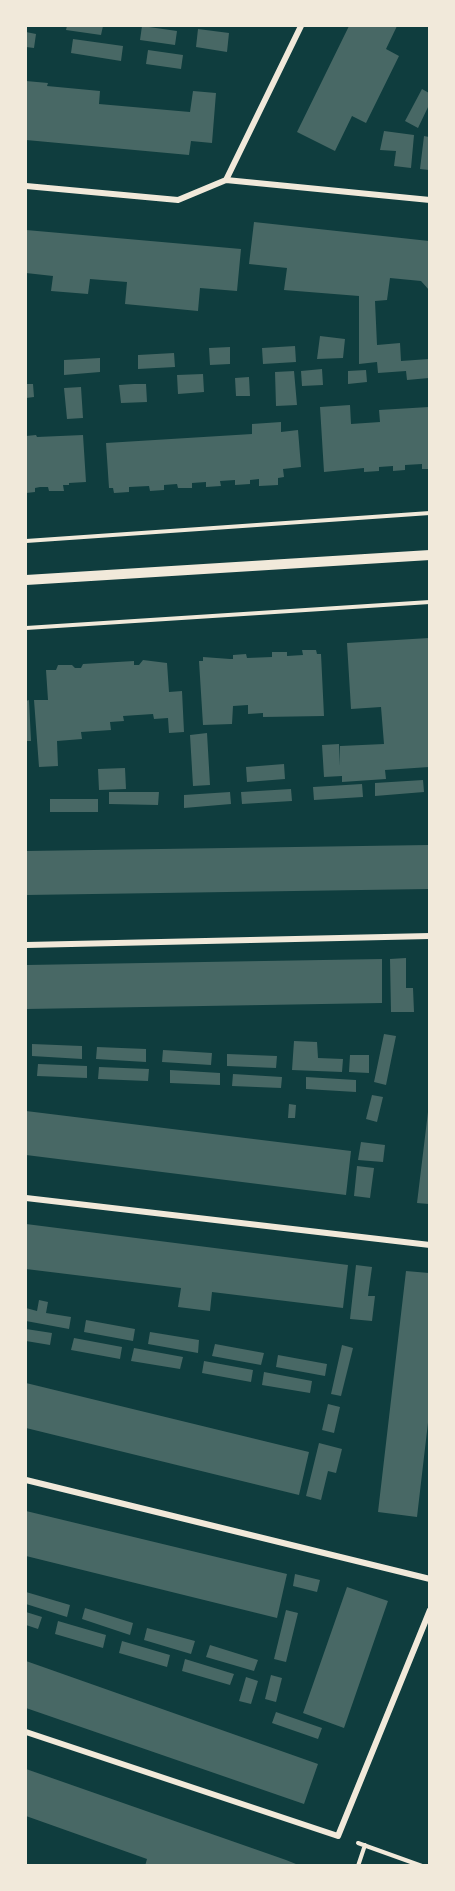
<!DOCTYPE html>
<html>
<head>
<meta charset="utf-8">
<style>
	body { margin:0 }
	#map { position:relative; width:455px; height:1891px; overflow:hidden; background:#0f3d3e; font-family:Commissioner,sans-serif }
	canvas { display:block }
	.frame { position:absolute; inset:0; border:27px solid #f1e9da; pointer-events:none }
</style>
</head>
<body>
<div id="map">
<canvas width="455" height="1891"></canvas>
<div class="frame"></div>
</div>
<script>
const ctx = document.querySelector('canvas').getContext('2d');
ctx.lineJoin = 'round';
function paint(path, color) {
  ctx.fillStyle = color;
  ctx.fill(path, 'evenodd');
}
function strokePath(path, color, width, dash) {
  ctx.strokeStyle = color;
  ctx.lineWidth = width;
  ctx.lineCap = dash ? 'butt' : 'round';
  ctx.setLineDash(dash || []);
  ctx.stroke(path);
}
const building = new Path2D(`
	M67,26H103L101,35L66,30Z
	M142,26L177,31L175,45L140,40Z
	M349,26H397L386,49L399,56L366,123L352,116L335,151L297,132Z
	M198,29L229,33L227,52L196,47Z
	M26,32L36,34L34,48L26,47Z
	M73,39L123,46L121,61L71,53Z
	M148,50L183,55L181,69L146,64Z
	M26,81L48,83L47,86L100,91L99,104L190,112L193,91L216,93L212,143L191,141L189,155L26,140Z
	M422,89L429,93V105L418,128L405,121Z
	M384,131L414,135L411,168L394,166L396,151L380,150Z
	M424,136L429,137V170L420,169Z
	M254,222L429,241V290L421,281L390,278L387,300L375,301L377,345L400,343L401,361L429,359V378L407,380L406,371L378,373L377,362L359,364V296L284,290L287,268L249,264Z
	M26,230L241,249L237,291L200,288L198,311L125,304L127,282L90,279L88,294L51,291L53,276L26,273Z
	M320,336L345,339L343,358L317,359Z
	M295,346L296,362L263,364L262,348Z
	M230,347V364L210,365L209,348Z
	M174,353L175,367L138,369V355Z
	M100,358V372L64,375V360Z
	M322,369L323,385L302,386L301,371Z
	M366,370L367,382L348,384V371Z
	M294,371L297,405L276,406L275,372Z
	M203,374L204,392L178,394L177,375Z
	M249,377L250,396H236L235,378Z
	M26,384H33L34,397L26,398Z
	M134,384H146L147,402L121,403L119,385Z
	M81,387L83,418L67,419L64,388Z
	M350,405L351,424L380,422L379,410L429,407V469H422V464L405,465V470L393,471V466L379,467V471L364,472V468L324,472L320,407Z
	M281,422V432L298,430L301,467L283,469L284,477L278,478V485L259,486V479L250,480V484L235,485V480L220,481L221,486L206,487V482L192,483V488H178L177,484L164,485V490L150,491L149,486L129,487V492L114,493L113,488H109L106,443L252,434V424Z
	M36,435L37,437L83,435L86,482L69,483V485H63L64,491H49L48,487H40L35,488V492L26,493V436Z
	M429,638V767L385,770L386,779L342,782V776L324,777L322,745L339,744L340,766V746L384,744L381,707L351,709L347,643Z
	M302,650H316L317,654H321L324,716L263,717V713L248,714V705L233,706L232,724L203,725L199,661H203V657L230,659H233V655L246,654L247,658L272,657V652H287V656L303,655Z
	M143,660L167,663L169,692L182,691L184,732L169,733L168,718L154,719L153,714L123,716L124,721L110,722L111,730L81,732L82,739L57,741L58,766L39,767L34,700H48L46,670H56L58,665H72L75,668H81L83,664L134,661V665H139Z
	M29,700L31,741H26V701Z
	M207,733L210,785L193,786L190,735Z
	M284,764L285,779L247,782L246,767Z
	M125,768L126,789L99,790L98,769Z
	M423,780L424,792L375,796V783Z
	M362,784L363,797L314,800L313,787Z
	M291,789L292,801L242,804L241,792Z
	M109,792H159L158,805L109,804Z
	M230,792L231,804L184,808V795Z
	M50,799H98V812H50Z
	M429,845V889L26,895V851Z
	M406,958V988H413L414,1012H391L390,959Z
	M382,959V1003L26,1009V965Z
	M384,1034L396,1036L386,1085L374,1082Z
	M294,1041L317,1042L318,1058L343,1059L342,1072L292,1070Z
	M32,1044L82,1046V1059L32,1056Z
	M97,1047L146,1049V1062L96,1059Z
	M163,1050L212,1053L211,1065L162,1062Z
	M227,1054L277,1056L276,1068L227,1066Z
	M350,1055H369V1073L349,1072Z
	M38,1064L87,1066V1078L37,1076Z
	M99,1067L149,1069L148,1081L98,1079Z
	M170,1070L220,1073V1085L170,1083Z
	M233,1074L282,1077L281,1088L232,1086Z
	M306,1077L356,1080V1092L306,1089Z
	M372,1095L383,1097L377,1122L366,1119Z
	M289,1104L296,1105L295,1118H288Z
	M26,1111L351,1151L346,1195L26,1155Z
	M428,1112H429V1204L417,1203Z
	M361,1142L385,1145L383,1162L358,1160Z
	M357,1166L374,1168L370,1198L354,1196Z
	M26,1224L348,1265L343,1308L212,1292L210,1311L178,1307L181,1288L26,1269Z
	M356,1265L372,1267L368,1296H375L372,1321L350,1319Z
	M406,1271L429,1273V1414L417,1517L378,1512Z
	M39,1300L48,1302L46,1313L71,1317L69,1329L26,1321V1308L37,1311Z
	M86,1320L135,1329L133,1341L84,1332Z
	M26,1329L52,1333L50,1345L26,1341Z
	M150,1332L199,1340L198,1353L148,1344Z
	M74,1338L122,1347L120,1359L71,1350Z
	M215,1344L264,1353L261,1365L212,1356Z
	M342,1345L353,1348L341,1396L331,1394Z
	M134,1348L183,1357L180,1369L131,1361Z
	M278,1355L327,1364L325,1376L276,1367Z
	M204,1361L253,1370L251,1382L202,1373Z
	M264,1372L312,1381L310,1393L262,1385Z
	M26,1383L309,1452L299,1495L26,1428Z
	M328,1404L340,1407L334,1433L322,1430Z
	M319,1443L342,1449L336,1473L328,1471L321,1500L306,1496Z
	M26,1511L287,1574L277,1618L26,1556Z
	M295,1574L320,1580L317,1592L293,1586Z
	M347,1587L388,1601L344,1728L303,1713Z
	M26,1592L70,1605L67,1617L26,1604Z
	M85,1608L133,1623L130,1635L82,1619Z
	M286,1610L298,1613L286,1662L274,1659Z
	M26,1612L42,1617L38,1629L26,1625Z
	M58,1621L106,1635L103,1648L55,1634Z
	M147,1628L195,1641L191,1654L144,1640Z
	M122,1641L170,1655L167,1667L119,1653Z
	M210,1645L258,1660L254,1671L206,1657Z
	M185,1659L234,1674L230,1685L182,1671Z
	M26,1661L318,1764L304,1804L26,1708Z
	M271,1675L282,1678L276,1702L265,1699Z
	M246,1677L258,1681L251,1704L239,1701Z
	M276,1712L322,1728L318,1739L272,1723Z
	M26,1769L286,1860L301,1866H145L147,1859L26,1816Z`);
const path = new Path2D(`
	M26,541L430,513
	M26,628L430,602
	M358,1843L422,1866
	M358,1866L365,1845`);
const minor = new Path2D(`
	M226,180L301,26
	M26,186L178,200L226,180L430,200
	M26,945L430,936
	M26,1198L430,1245
	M26,1480L430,1579
	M26,1732L338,1836L430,1610`);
const tertiary = new Path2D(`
	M26,580L430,555`);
paint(building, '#486865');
strokePath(path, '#f1e9da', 4);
strokePath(minor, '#f1e9da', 6);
strokePath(tertiary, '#f1e9da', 10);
</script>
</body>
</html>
